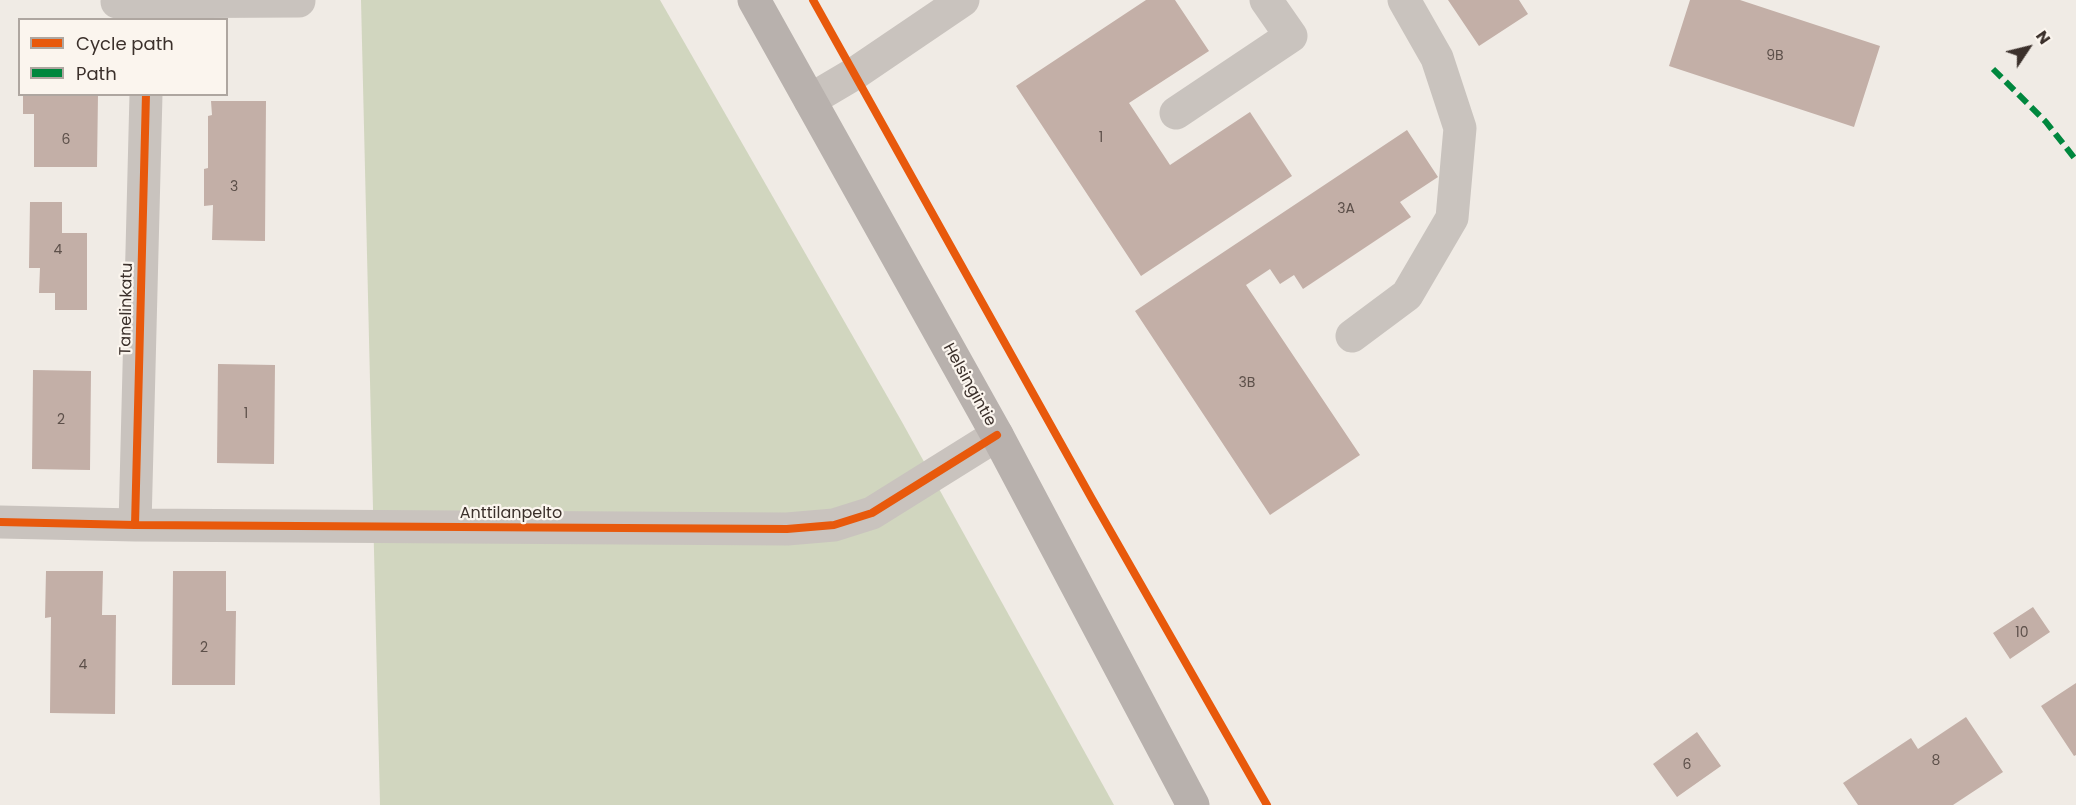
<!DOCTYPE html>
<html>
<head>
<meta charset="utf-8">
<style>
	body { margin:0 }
	#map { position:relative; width:2076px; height:805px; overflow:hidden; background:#f0ebe5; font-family:Poppins,sans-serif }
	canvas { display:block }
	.legend { position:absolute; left:18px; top:18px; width:210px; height:78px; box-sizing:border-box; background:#fbf5ee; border:2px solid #aea6a0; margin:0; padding:8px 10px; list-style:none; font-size:18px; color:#3b302b }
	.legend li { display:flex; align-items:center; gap:12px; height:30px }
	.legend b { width:30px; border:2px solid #aea6a0 }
	.north { position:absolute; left:1998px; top:18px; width:60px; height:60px; -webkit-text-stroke:4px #fbf5ee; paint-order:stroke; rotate:55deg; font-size:16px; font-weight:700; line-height:24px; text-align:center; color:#3b302b }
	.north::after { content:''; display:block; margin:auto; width:21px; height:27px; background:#3b302b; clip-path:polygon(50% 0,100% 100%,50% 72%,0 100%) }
</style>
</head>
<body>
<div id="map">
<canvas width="2076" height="805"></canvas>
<ul class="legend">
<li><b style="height:8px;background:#e8590c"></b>Cycle path</li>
<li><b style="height:8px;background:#00873e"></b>Path</li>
</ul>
<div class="north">N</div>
</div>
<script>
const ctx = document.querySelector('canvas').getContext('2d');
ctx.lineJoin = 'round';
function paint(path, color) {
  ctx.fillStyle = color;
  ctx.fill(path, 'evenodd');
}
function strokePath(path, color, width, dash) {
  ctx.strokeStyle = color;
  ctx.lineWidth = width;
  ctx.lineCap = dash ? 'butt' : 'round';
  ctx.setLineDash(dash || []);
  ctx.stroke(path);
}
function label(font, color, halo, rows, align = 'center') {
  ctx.font = font + ' Poppins,sans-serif';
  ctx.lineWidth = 4.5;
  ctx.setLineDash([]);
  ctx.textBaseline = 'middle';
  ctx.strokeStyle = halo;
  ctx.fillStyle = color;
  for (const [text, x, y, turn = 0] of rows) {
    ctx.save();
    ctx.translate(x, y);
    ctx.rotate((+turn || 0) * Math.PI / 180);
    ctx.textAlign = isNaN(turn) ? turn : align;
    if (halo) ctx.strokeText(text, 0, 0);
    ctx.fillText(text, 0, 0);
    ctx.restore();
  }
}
const green = new Path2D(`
	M361,0H660L902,422L1114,805H380Z`);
const building = new Path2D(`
	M1146,0H1175L1209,51L1129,103L1170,165L1250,112L1292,176L1141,276L1016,86Z
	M1448,0H1519L1528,14L1479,46Z
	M1690,0H1740L1880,46L1854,127L1669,66Z
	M23,94H98L97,167H34V114H23Z
	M211,101H266L265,241L212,240L213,205L204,206V169L208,168V116L212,115Z
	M1407,130L1438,177L1400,202L1411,217L1303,289L1294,275L1280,284L1270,269L1246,285L1360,455L1270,515L1135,311Z
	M30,202H62V233H87V310H55V293H39L40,268H29Z
	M218,364L275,365L274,464L217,463Z
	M33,370L91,371L90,470L32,469Z
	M46,571H103L102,615H116L115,714L50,713L51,617L45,618Z
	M173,571H226V611H236L235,685H172Z
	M2033,607L2050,632L2010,659L1993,633Z
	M2076,683V755L2074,756L2041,706Z
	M1966,717L2003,772L1953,805H1858L1843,783L1911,738L1918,749Z
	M1697,732L1721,766L1677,797L1653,764Z`);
const minor = new Path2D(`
	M117,2L299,1
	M810,100L854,74L963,0
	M1176,113L1291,36L1266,0
	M1352,336L1407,295L1452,218L1460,128L1437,58L1404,0
	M0,522L135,525L787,529L834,525L872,513L997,435
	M135,525L146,94`);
const major = new Path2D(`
	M754,0L997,435L1193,805`);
const quiet = new Path2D(`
	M1993,69L2046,122L2076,160`);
const cycleway = new Path2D(`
	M813,0L1092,499L1267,805
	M0,522L135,525L787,529L834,525L872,513L997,435
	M135,525L146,94`);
const numberNames = [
	["9B",1775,56],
	["1",1101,138],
	["6",66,140],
	["3",234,187],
	["3A",1346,209],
	["4",58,250],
	["3B",1247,383],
	["1",246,414],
	["2",61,420],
	["10",2022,633],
	["2",204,648],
	["4",83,665],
	["8",1936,761],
	["6",1687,765]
];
const streetNames = [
	["Tanelinkatu",127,309,-89],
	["Helsingintie",969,385,61],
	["Anttilanpelto",511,514]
];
paint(green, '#d1d6bf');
paint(building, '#c3afa7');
strokePath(minor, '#c9c3be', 33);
strokePath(major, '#b8b1ad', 33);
strokePath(quiet, '#00873e', 6, [12, 6]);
strokePath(cycleway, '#e8590c', 8);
label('14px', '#5d504a', null, numberNames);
label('16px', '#3b302b', '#fbf5ee', streetNames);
</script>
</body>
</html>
